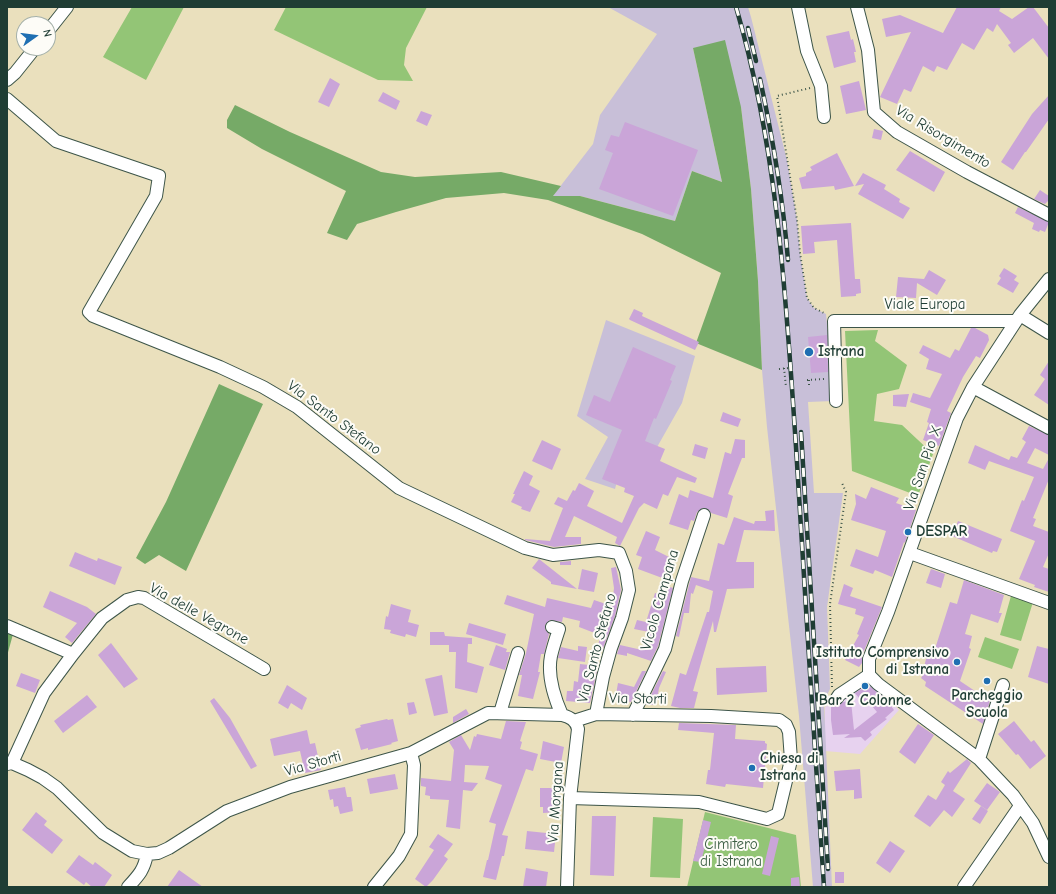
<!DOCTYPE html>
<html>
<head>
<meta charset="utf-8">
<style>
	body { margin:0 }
	#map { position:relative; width:1056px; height:894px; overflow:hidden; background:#eae0bd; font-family:"Comic Neue",sans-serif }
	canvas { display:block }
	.frame { position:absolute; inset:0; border:8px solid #1f3d34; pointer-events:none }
	.north { position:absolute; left:16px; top:16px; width:40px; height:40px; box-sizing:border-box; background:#fdfcf7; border:1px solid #a4b0a9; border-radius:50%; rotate:76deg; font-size:11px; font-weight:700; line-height:16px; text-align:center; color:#1f3d34 }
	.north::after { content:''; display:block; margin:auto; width:14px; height:18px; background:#1f6fb2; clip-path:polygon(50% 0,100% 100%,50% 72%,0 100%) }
</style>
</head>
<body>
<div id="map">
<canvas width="1056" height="894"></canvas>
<div class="frame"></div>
<div class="north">N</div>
</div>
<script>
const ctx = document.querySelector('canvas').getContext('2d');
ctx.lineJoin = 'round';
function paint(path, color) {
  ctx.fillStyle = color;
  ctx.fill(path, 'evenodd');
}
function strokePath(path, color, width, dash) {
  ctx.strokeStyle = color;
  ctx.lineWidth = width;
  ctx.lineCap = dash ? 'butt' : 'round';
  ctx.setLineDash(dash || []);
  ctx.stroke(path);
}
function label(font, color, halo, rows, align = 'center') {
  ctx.font = font + ' "Comic Neue",sans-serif';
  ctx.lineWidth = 4;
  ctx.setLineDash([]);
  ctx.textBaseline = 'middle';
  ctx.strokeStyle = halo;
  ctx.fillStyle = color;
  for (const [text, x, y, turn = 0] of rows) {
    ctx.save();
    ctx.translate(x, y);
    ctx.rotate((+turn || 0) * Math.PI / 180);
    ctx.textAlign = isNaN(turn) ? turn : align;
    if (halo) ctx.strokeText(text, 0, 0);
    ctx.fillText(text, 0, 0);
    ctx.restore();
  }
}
const built = new Path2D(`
	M869,680L899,710L860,754L825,751V707Z`);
const industrial = new Path2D(`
	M608,7H748L751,17L787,160L797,220L800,253L807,298L814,308L826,314L828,335L833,401L808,402L814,493H843L827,607L830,689L824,701L832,887H813L799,716L767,427L762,370L758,281L751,189L741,107L693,48L722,182L692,171L675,221L580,196L552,197L593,144L600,115L657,34Z
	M606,320L695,356L682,403L656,449L620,470L615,489L585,479L608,437L577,416Z`);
const green = new Path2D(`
	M132,7H184L146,80L103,57Z
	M286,7H427L406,48L404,65L413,81L378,80L274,30Z
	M878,330L875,341L907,365L899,389L877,394L874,421L902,425L933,454L918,496L852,471L845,331Z
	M1011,596L1033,602L1021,641L1000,635Z
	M985,637L1019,649L1012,669L978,657Z
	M705,812L796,835L801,887H687Z
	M653,817L683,819L680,878L650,877Z`);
const forest = new Path2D(`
	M725,40L741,107L751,189L758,281L762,370L696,343L721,273L642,234L548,200L504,193L446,198L396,212L357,224L347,240L327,233L346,191L262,149L227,128V120L235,105L290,132L381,172L415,177L501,172L561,186L553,196H580L675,221L692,171L722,182L693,48Z
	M219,384L263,404L186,571L159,555L145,564L136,558L166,502Z
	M7,624L15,627L7,656Z`);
const building = new Path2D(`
	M957,7H1001L999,11L1012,19L1029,7H1033L1049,28V59L1033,38L1014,53L1008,45L1011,43L997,24L993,32L987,28L974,50L962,43L947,70L937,66L934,72L923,66L911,92L904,89L897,104L880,97L911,32L886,37L882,19L900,15L943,33Z
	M849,31L851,40L853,39L856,52H854L856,62L834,68L826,36Z
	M330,78L340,84L329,107L318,102Z
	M859,81L866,110L846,114L840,86Z
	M383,92L400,101L396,110L378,101Z
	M1049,95V119L1026,152H1025L1013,170L1001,162L1032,114Z
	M421,111L432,115L427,126L416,121Z
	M625,122L698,150L673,216L599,189L613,153L605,150L611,135L619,137Z
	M874,129L883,131L881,140L872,138Z
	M910,151L945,172L934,192L896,170Z
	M837,153L854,186L835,190L834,186L802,189L799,178L806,176V173L812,170L810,167Z
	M863,173L886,185L884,189L900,199L899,202L910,208L903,219L858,194L864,184L855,186Z
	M1040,190L1049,196V200L1045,204L1034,199Z
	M1018,207L1049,222L1045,232L1040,230L1039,232L1032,229L1034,223L1015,213Z
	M851,223L855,279H860L861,293L856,294V296L841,297L837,240L814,242L815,253L803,254L801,226Z
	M1004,268L1017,276L1014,280L1019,283L1013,293L997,284L1001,278L999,276Z
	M929,270L946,280L937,295L917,283L916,298L896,297L898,277L924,279Z
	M634,309L643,313L642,316L699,342L695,350L630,320L629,319Z
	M971,328H975L988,335L989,340L980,358L976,356L963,377L947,411L951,413L939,446L923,440L929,423L927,422L931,409L910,402L913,393L930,398L942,374L926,369L929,359L919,353L923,345L950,358L955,349L959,351Z
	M827,335L828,372L811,373L808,337Z
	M633,347L676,366L670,380L672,381L656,419L654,418L645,441L665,449L660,461L697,478L695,483L677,477L668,496L663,494L657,509L644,503L639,508L620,546L615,543L617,537L574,516L565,537H581V544L554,547L525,540V539L550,541L563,508L554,504L558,497L567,501L573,490L575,491L579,483L594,491L587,506L622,523L634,496L624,492L625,488L602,479L622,430L586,415L594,395L610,402Z
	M1049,361V405L1034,395L1045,379L1040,375Z
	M909,394L906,407L893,406V395Z
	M723,412L741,419L738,427L720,421Z
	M1029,426L1049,435V455L1035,448L1027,463L1043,469L1049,458V479L1033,518L1036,519L1033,526L1049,532V553L1043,567L1049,569V592L1034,587L1035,585L1019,579L1035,541L1010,531L1022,500L1024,501L1034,477L989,461L985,470L968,463L975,445L1009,460L1011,456L1017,458L1026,442L1022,439Z
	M735,439L745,440V458H742L728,494L733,496L727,518L711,513L709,510L703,508L697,512L694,521L691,520L688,530L669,524L679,494L688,498L690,490L713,498L725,452L731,454Z
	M542,440L561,449L552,470L532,461Z
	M695,444L708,448L705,459L692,455Z
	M524,471L533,476L529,485L540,491L530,512L521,509L522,507L511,502L515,494H513Z
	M871,487L899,498L896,503L916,510L905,543L904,542L892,577L875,570L873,574L850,566L856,549L878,557L886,531L851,520L856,504L855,494L866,499Z
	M774,510L775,531L744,530L736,562H754V588L727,589L716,632H714L713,621L693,691L698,692L694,708H680L671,706L680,673L686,675L707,612H709L713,591L696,585L693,594L691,593L689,613H684L679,637L676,636L691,577L709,581L718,543L724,545L734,517L754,524L755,521H766L765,511Z
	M958,521L1002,539L997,552L993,551L992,553L952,536Z
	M646,531L660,537L655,550L671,558L665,579L638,569L642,557L636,555Z
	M75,552L97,561L98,558L122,567L115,585L69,566Z
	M539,559L577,589L551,584V582L532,568Z
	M571,561V565H560V562Z
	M616,567L621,590L615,616L602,651L597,650L601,633L592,632L579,627L580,621L563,617L562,622L550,620L545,625V629L549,634L544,654H541L538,672H540L533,699L518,696L522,675H519L526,653L534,614L504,604L507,595L545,607L547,598L591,608L594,600L612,606L614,588L611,568Z
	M582,569L598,573L594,592L578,589Z
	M931,569L945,574L941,588L926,583Z
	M964,580L1004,595L999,613H1002L998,623L971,614L965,634L972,636L969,648L971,649L960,681L990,701L983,724L925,686L926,682L921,678L927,669L924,667L926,659L934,652L950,602L957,604Z
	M844,584L853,588L850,596L882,607L862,656V663L859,667L845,660L859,635L857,634L864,617L855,614L856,609L838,604Z
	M664,585L673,588L658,646L651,661L627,653V656L617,654L620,645L642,650L649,632L634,629L637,620L646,622L655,593L661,595Z
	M50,591L87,607L96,614L72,643L65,637L77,623L43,607Z
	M391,604L411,610L408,622L419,625L416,637L406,634L405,637L390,633L391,630L384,629L386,616L388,617Z
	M469,623L506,634L503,645L466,634Z
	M430,632H444L445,636L472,638V644H468L467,662L484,667L477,693L455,688L456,652H449V645H430Z
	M111,643L138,679L124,688L98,655Z
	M496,645L507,649L506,652H510L505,670L489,665Z
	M578,646L587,647L585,662L558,658L561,647L578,651Z
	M1037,646L1049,649V684L1028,677Z
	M580,664L598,666L590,703L566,701L567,691H573L574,681L578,682Z
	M766,666L767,692L717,695L716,668Z
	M642,671H646L631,702L615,700L618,683L634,687Z
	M663,671L666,672L659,688L656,705H646Z
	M21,673L40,680L35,693L16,686Z
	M442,675L448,713L434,716L425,679Z
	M287,685L307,698L302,710L291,703L288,709L278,703Z
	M868,685L886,699L894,710L885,718L887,719L870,732L872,735L865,741L861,737L844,738L850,734L833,735L831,720V702L837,705L843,702L851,701L854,730L877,712L867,700L863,703L855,693Z
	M87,695L97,707L63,733L54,721Z
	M214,698L230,718L257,766L251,769L210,701Z
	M414,702L417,713L409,715L407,703Z
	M466,709L469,714L453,723V717Z
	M387,719L388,720L393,719L398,741L391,743L392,744L368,750V748L361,750L355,729L361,727L360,725Z
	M506,721L526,722L520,741L522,742L520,749L538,754L533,771L526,769L502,835L508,836L504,856H502L496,880L483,877L487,860H488L496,824L489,822L502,785L485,779L489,766L465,765L464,782L478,783L472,791L463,790L460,829L446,827L449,800L430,799V796L425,795L426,787L421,786V778L451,781L454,750L449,742L461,735L470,750L474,736L476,737L477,734L501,739Z
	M1014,721L1031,742L1034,740L1046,756L1030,769L1018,754L1016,755L998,734Z
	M679,723L736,725L735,739L765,741V743L767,744L763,788L726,784L725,787L706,784L708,770H710L714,733L678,730Z
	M918,724L934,735L915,764L899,752Z
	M307,730L310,744L315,743L321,770L305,773L300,751L274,756L270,739Z
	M543,741L564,747L561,763L540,759Z
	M967,759L971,763L953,791L965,799L952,817L944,810L930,827L914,816L928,795L936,800L945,785L941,782L948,771L950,773Z
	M860,769L862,798L854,799V790L836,791L834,771Z
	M395,774L398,789L370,794L367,779Z
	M987,783L1000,792L987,810L974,801Z
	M345,787L347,797H351L353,811L340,814L338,806L334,807L333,799L330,800L328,790Z
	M540,788H557V798H560V812L543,813V807H540Z
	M981,806L988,811L980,824L972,819Z
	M36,812L47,821L44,825L63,840L52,854L22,830Z
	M592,816H616L614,876L590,875Z
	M703,820L711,822L701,862L693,861Z
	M527,831L556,834L554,852L525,849Z
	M438,834L453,844L444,856L448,859L433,880L426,887L415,879L434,850L429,847Z
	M771,836L779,838L770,876L762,874Z
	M890,841L905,851L890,873L876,863Z
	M79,855L93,865L95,862L112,875L104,887H92L86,882L84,885L66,872Z
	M526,868L548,872L546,887H523Z
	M179,870L203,887H167Z
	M835,872H844V883H835Z
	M799,877L800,887H791V878Z`);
const path = new Path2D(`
	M810,88L777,96L797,220L800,253L807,298L814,308L826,314
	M784,368L786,387
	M779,369L789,368
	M807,380L824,379
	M809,380V385
	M832,687L830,604L846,492L842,483`);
const minor = new Path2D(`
	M798,7L807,51L821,86L824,117
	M857,7L868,50L874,112L897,132L967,172L1049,215
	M48,31L67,7
	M7,80L15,73L35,48
	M7,99L56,141L159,176L156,196L89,312L93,316L220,367L263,387L297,407L399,488L525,548L553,555L599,550L619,553L626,571L629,590L622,618L611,648L603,677L596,714
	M1020,315L1049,333
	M973,387L1049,428
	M836,401L834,321H1016
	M910,553L1049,603
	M7,626L73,654
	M552,627L559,629C556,638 553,647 551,656C547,676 554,697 562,715
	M869,675V659L888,612L957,418L973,387L1020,315L1049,279
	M869,675L878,684L979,759L1013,795L1033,823L1049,857
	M837,698L839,695L869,675
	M500,713L518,653
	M633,715L665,649L682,581L704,515
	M979,759L1003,685
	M12,763L44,693L73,654L102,618L127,600L138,597L144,598L264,669
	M7,764L12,763L28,770L43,778L57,788L103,833L132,851L147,854L158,853L169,848L227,811L290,787L411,753L488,713L562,715C570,717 576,720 578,729L570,798L567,887
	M570,798L699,802L767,819L778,814L791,760L789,732L786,725L779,720L711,716L596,714L574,721
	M128,887C139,875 144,870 147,854
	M374,887L399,856L411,834L414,765L411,753
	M964,887L1020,806`);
const rail = new Path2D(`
	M736,7C778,150 786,299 796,447C805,594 814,740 824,887
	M748,28L756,61
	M760,79C773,139 783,199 788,260
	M801,432L828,869`);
const markers = [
	[809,352,5,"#1f6fb2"],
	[908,532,4,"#1f6fb2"],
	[957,662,4,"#1f6fb2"],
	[987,681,4,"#1f6fb2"],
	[865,686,4,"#1f6fb2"],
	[752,768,4,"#1f6fb2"]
];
const streetNames = [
	["Via Risorgimento",943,137,31],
	["Viale Europa",925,305],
	["Via Santo Stefano",334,418,37],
	["Via San Pio X",923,468,-71],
	["Vicolo Campana",660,600,-74],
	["Via delle Vegrone",199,614,29],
	["Via Santo Stefano",597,648,-75],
	["Via Storti",638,699,1],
	["Via Storti",313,764,-16],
	["Via Morgana",556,802,-86]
];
const poiNames = [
	["Istrana",818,352],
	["DESPAR",916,532],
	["Istituto Comprensivo",949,653,"right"],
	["di Istrana",949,670,"right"],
	["Parcheggio",987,696,"center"],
	["Scuola",987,713,"center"],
	["Bar 2 Colonne",865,701,"center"],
	["Chiesa di",760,759],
	["Istrana",760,776]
];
const parkNames = [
	["Cimitero",731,845],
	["di Istrana",731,862]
];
paint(built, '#e7d2ef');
paint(industrial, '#c8bfd8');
paint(green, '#93c576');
paint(forest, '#76aa67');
paint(building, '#caa5d8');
strokePath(minor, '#3d5549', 14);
strokePath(path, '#3d5549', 2, [1, 3]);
strokePath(minor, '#fff', 12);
strokePath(rail, '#1f3d34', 4.5);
strokePath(rail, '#fdfcf7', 3, [9]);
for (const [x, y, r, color] of markers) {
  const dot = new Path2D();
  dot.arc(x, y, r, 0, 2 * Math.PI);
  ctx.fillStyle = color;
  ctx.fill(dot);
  strokePath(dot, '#fdfcf7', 1.5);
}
label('15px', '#1f3d34', '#fdfcf7', streetNames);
label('bold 15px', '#1f3d34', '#fdfcf7', poiNames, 'left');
label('15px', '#3c5f44', '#fdfcf7', parkNames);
</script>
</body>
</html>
